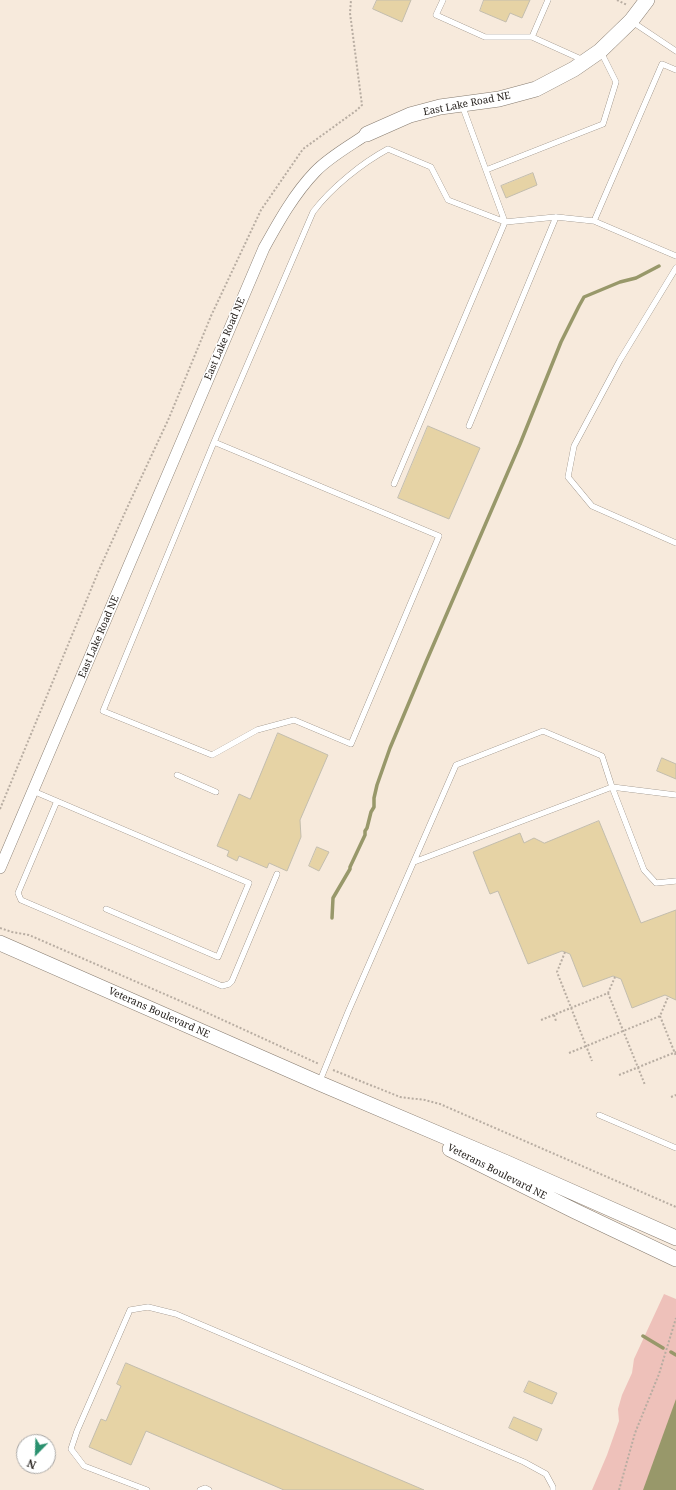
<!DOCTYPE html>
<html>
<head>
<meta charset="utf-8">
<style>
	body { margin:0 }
	#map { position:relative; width:676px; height:1490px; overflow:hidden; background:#f7eadc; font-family:"Noto Serif",serif }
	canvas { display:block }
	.north { position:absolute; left:16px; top:1434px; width:40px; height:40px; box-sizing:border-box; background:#fff; border:1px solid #a9a7a5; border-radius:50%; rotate:203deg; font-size:11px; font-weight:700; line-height:16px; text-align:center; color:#28231f }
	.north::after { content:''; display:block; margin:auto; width:14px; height:18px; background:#2a916f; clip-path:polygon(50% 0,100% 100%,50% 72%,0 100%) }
</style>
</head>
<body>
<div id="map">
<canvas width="676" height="1490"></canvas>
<div class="north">N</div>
</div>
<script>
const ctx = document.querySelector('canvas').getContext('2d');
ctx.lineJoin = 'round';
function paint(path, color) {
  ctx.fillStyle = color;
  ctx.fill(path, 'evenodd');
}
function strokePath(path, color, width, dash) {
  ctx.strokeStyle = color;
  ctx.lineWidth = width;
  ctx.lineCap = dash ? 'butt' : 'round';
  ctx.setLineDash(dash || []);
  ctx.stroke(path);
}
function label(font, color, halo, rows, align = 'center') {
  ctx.font = font + ' "Noto Serif",serif';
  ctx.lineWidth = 3;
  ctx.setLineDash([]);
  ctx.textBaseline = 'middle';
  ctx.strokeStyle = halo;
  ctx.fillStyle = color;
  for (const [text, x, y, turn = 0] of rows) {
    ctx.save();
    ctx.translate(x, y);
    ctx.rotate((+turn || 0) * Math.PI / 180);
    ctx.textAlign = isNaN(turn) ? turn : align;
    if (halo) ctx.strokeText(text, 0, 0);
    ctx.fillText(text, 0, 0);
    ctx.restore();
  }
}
const green = new Path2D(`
	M664,1294L676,1299V1490H592L607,1455L619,1421L618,1409L622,1395L632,1373L634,1359Z`);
const water = new Path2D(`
	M676,1399V1490H643Z`);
const stream = new Path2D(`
	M332,918L333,898L350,869V867L365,835V831L367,828L371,812L374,807V798L377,785L390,748L426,662L520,444L561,342L579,306L584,297L620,282L636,278L659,266
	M643,1336L663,1348
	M671,1352L676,1355`);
const building = new Path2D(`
	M377,0H411L402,22L373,9Z
	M484,0H530L522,18L510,13L506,22L480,11Z
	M533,173L537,185L506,198L501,186Z
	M428,426L480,448L449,519L398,498Z
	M278,733L328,755L300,820L301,837L287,871L269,863L267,868L239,856L237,861L227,856L229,851L217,846L239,794L250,799Z
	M662,758L676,764V779L657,771Z
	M599,821L641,923L676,910V1000L665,995L632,1008L621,979L613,976L583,987L570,954L562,951L528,964L498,891L490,894L473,852L520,833L524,843L534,838L544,843Z
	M317,847L329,852L319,871L309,866Z
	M126,1363L424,1490H284L146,1431L131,1465L89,1447L101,1419L106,1421L121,1386L117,1384Z
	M529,1381L557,1393L552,1404L524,1392Z
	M514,1417L542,1429L537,1441L509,1428Z`);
const path = new Path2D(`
	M617,0L627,5
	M0,809L99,570L127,508L169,418L211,316L261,210L303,149L357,110L362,105L350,13L351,0
	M0,928L12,932L29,935L201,1010L319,1064
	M565,952L557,972L592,1061
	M608,993L645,1085
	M554,1015L556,1021
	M660,1016L676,1056
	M541,1020L608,993L615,977
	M569,1053L660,1016L668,997
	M333,1070L400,1097L425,1100L440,1104L676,1207
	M619,1075L676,1052
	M671,1097L676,1095
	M619,1490L635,1433L659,1374L676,1318`);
const lane = new Path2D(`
	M443,0L436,15L485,37H532L548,0
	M631,21L676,51
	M532,37L583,60
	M486,170L603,124L616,82L601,52
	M594,221L662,64L676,70
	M676,268L620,360L574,446L568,477L592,506L676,543
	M469,426L556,217
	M214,442L439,536L351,744L294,720L257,730L212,755L103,711L214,442L313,212C331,188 362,163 388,149L431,167L448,200L505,222L462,105
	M394,484L505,222L556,217L594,221L676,256
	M177,775L216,792
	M33,791L249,883L218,957L106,909
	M57,801L18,893L21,900L222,986L229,984L232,981L277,874
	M414,862L612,787L644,870L656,883L676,881
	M319,1083L348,1012L456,765L543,731L602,756L612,787L676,795
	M599,1115L676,1148
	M147,1490L84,1466L71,1449L77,1431L130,1310L148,1307L176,1314L524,1462L546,1474L553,1487V1490
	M200,1490L205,1488L209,1490`);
const street = new Path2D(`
	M0,868L264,248C279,221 294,194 315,172C329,157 351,145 367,134`);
const secondary = new Path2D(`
	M367,134L410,115L440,107L499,99L536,89L574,69L600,51L631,21L647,0
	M0,943L319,1083L507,1163L676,1238
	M450,1149L575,1211L676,1259`);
const streetNames = [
	["East Lake Road NE",467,104,-11],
	["East Lake Road NE",225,339,-67],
	["East Lake Road NE",99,637,-67],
	["Veterans Boulevard NE",159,1013,24],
	["Veterans Boulevard NE",497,1172,27]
];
paint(green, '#eec1ba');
paint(water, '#98986a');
strokePath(stream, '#98986a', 3.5);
paint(building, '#e6d3a5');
strokePath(building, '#c3bdad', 1);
strokePath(lane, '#867b6f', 6);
strokePath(street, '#867b6f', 12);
strokePath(secondary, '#867b6f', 16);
strokePath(path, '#b8ada2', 2, [2, 2]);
strokePath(lane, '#fff', 5.5);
strokePath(street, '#fff', 11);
strokePath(secondary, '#fff', 15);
label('10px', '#28231f', '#fff', streetNames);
</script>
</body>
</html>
